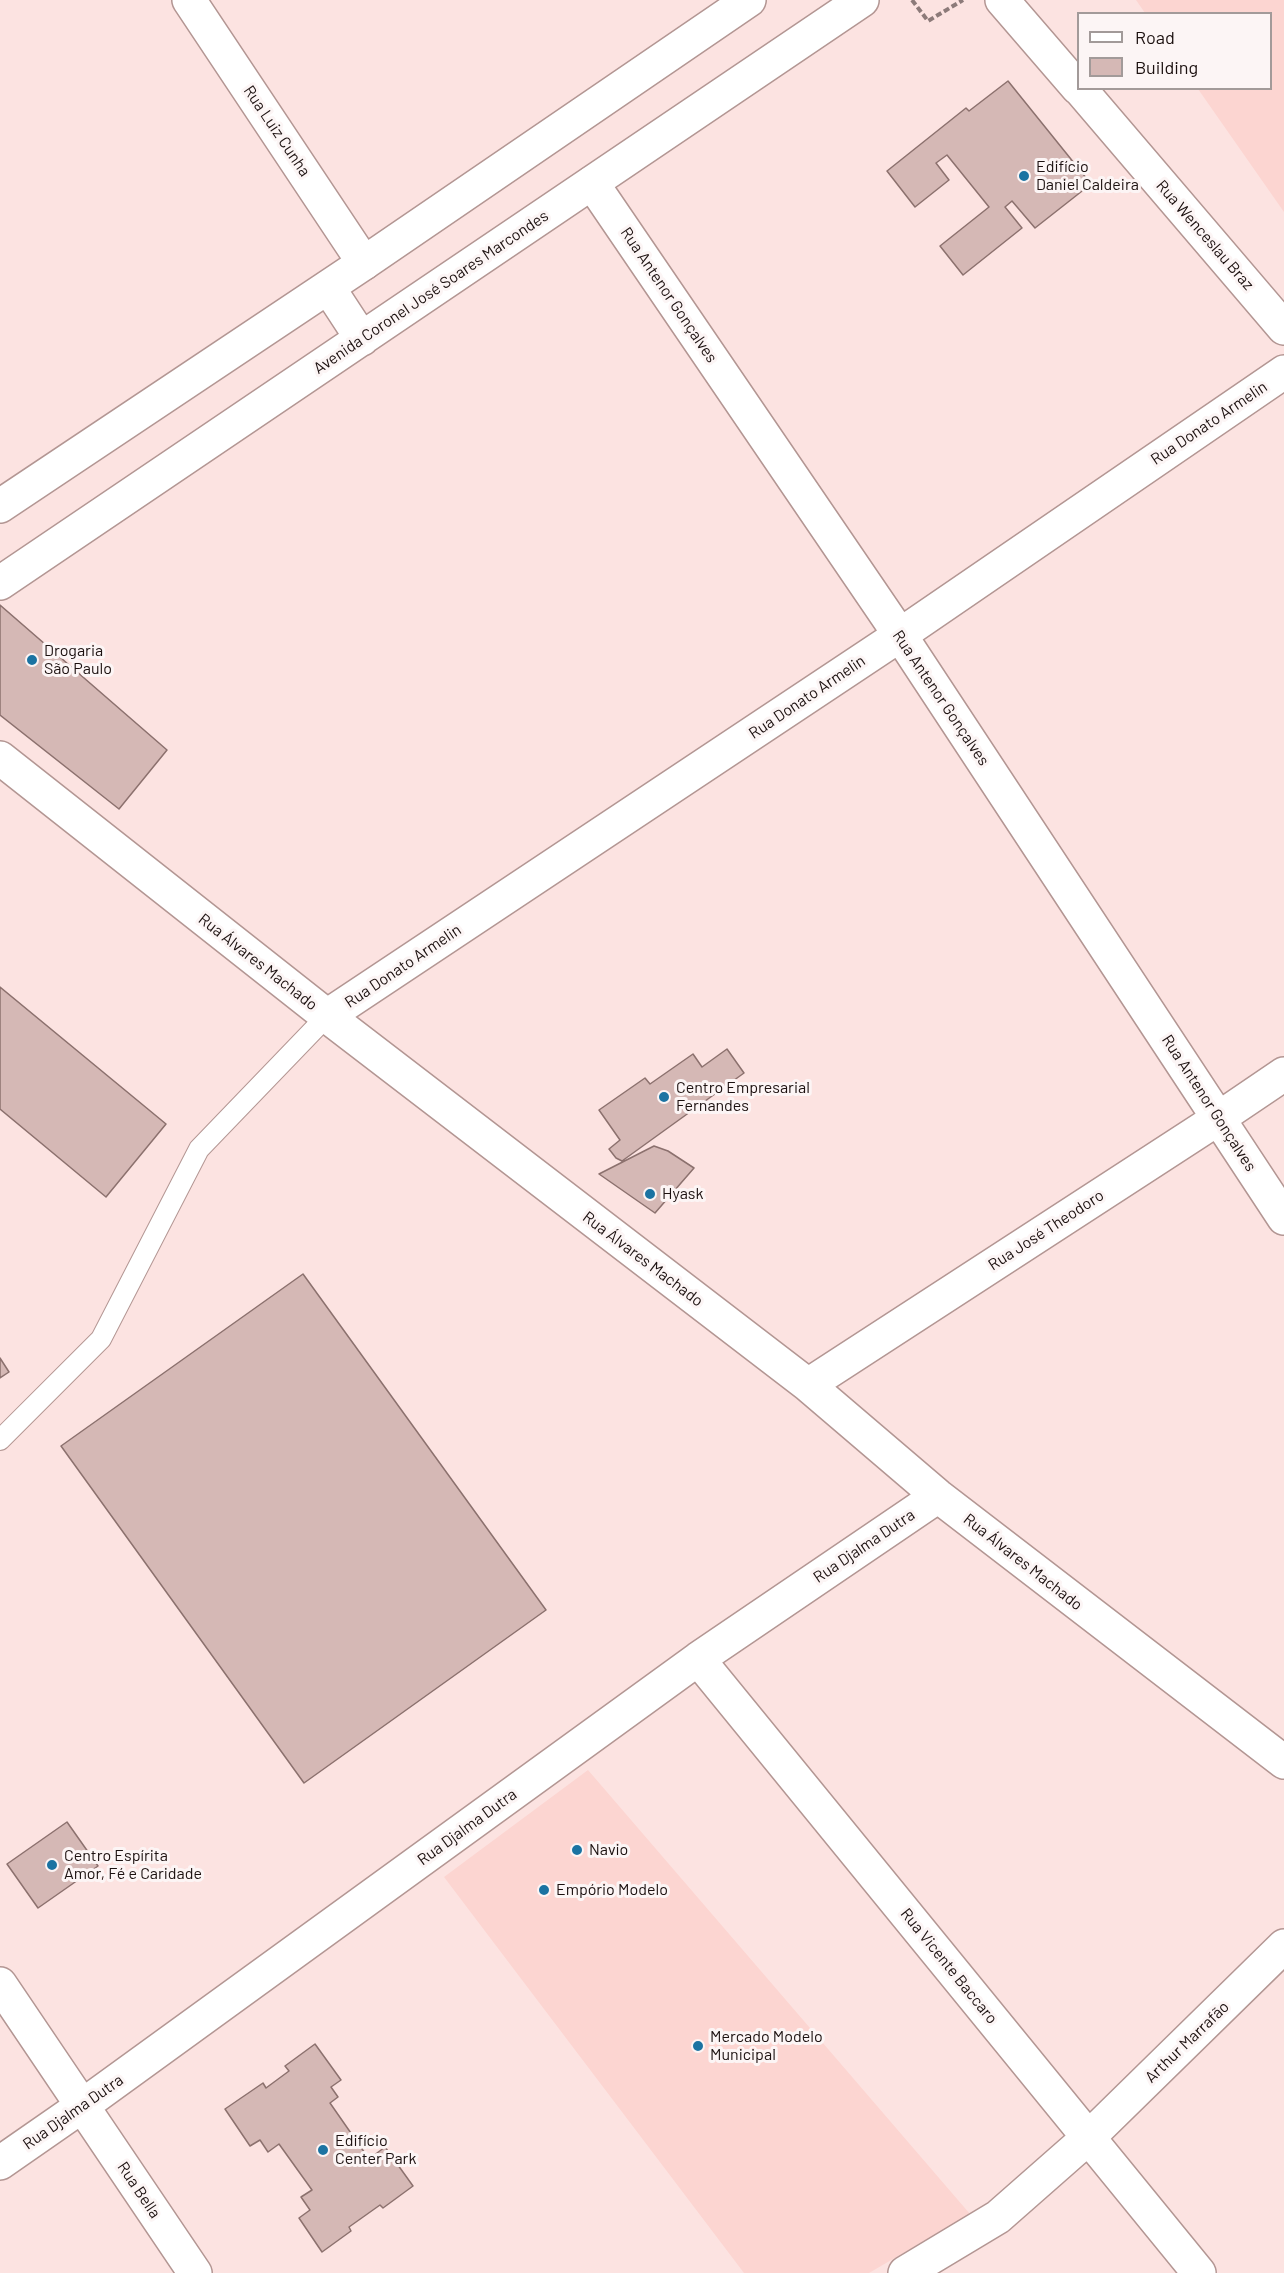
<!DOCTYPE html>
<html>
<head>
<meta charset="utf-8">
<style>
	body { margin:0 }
	#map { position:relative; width:1284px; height:2273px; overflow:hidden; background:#fce3e1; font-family:Barlow,sans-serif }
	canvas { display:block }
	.legend { position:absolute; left:1077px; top:12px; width:195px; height:78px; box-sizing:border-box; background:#fcf5f5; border:2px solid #a29a99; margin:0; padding:8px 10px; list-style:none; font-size:18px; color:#1c1110 }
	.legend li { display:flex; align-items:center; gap:12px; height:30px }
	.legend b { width:30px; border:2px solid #a29a99 }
</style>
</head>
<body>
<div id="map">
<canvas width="1284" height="2273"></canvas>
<ul class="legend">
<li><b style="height:8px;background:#fff"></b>Road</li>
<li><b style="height:16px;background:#d5b8b5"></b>Building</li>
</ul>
</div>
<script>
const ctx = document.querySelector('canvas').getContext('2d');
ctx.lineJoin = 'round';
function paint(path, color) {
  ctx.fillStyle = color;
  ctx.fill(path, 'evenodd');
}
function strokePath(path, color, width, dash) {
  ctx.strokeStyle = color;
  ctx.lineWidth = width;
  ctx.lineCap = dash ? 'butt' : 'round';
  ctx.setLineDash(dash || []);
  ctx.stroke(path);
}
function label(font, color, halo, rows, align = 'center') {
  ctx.font = font + ' Barlow,sans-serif';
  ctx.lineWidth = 6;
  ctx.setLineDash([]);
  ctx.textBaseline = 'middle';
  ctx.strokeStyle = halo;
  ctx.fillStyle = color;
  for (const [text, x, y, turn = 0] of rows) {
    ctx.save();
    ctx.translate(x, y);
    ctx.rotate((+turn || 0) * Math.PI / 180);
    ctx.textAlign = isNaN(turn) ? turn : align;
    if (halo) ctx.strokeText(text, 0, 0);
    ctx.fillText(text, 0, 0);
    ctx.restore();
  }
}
const built = new Path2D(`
	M1136,0H1284V212L1198,89L1270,88V14L1145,13Z
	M588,1770L970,2214L869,2273H744L444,1877Z`);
const building = new Path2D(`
	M1008,81L1091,184L1035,228L1012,201L1005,207L1022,228L963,275L940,246L989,207L947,155L936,163L949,180L915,207L887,171L966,108L969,111Z
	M0,605L167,750L119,809L0,715Z
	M0,987L166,1124L106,1197L0,1109Z
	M727,1049L744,1073L622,1161L616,1158L609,1149L620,1140L599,1110L645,1078L650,1084L693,1054L702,1067Z
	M654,1146L668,1151L694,1168L655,1213L599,1174Z
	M303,1274L546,1610L304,1783L61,1446Z
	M0,1358L9,1372L0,1378Z
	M67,1822L98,1866L38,1908L7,1864Z
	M315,2044L341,2080L331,2087L338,2097L330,2103L369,2159L385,2147L413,2186L383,2208L380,2205L349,2227L351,2231L322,2252L299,2218L310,2210L301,2197L312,2190L279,2144L268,2152L260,2140L250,2146L225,2109L263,2083L266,2088L289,2071L285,2066Z`);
const path = new Path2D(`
	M912,0L928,21L963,0`);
const lane = new Path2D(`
	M0,1440L101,1339L199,1149L327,1016`);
const street = new Path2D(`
	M189,0L364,263
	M592,183L900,635L1284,1218
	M0,758L327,1016L808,1385L938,1496L1284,1762
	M327,1016L900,635L1284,372
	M808,1385L1219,1118L1284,1074
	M698,1659L1199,2273
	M0,1984L195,2273
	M0,2163L82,2106L698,1659L938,1496
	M905,2273L998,2217L1089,2137L1284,1946`);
const secondary = new Path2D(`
	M1002,0L1078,88
	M1079,88L1284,328
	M328,287L362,339
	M0,506L364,263L749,0
	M0,583L862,0`);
const markers = [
	[1024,176,6,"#1b73a2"],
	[32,660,6,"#1b73a2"],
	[664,1097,6,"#1b73a2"],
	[650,1194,6,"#1b73a2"],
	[577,1850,6,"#1b73a2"],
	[52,1865,6,"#1b73a2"],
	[544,1890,6,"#1b73a2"],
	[698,2046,6,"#1b73a2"],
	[323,2150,6,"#1b73a2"]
];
const streetNames = [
	["Rua Luiz Cunha",277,131,56],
	["Rua Wenceslau Braz",1205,235,49],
	["Avenida Coronel José Soares Marcondes",431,292,-34],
	["Rua Antenor Gonçalves",669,295,56],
	["Rua Donato Armelin",1209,423,-34],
	["Rua Donato Armelin",807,697,-34],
	["Rua Antenor Gonçalves",941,698,56],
	["Rua Álvares Machado",258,962,38],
	["Rua Donato Armelin",403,966,-34],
	["Rua Antenor Gonçalves",1209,1103,57],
	["Rua José Theodoro",1046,1230,-33],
	["Rua Álvares Machado",643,1259,37],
	["Rua Djalma Dutra",864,1546,-34],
	["Rua Álvares Machado",1023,1562,38],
	["Rua Djalma Dutra",467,1827,-36],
	["Rua Vicente Baccaro",949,1966,51],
	["Arthur Marrafão",1187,2042,-44],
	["Rua Djalma Dutra",73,2112,-35],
	["Rua Bella",139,2190,56]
];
const poiNames = [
	["Edifício",1036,167],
	["Daniel Caldeira",1036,185],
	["Drogaria",44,651],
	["São Paulo",44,669],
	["Centro Empresarial",676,1088],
	["Fernandes",676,1106],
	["Hyask",662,1194],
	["Navio",589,1850],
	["Centro Espírita",64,1856],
	["Amor, Fé e Caridade",64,1874],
	["Empório Modelo",556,1890],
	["Mercado Modelo",710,2037],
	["Municipal",710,2055],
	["Edifício",335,2141],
	["Center Park",335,2159]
];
paint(built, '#fcd5d1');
paint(building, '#d5b8b5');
strokePath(building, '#8c716e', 1.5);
strokePath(lane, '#b39693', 22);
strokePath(street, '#b39693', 36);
strokePath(secondary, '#b39693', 36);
strokePath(path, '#8c7a79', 4, [6, 3]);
strokePath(lane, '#fff', 20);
strokePath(street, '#fff', 33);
strokePath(secondary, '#fff', 33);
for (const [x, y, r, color] of markers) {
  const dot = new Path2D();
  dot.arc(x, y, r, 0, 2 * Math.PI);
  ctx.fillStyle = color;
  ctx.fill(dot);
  strokePath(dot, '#fcf5f5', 2);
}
label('16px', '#1c1110', '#fcf5f5', streetNames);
label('16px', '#1c1110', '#fcf5f5', poiNames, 'left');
</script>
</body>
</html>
